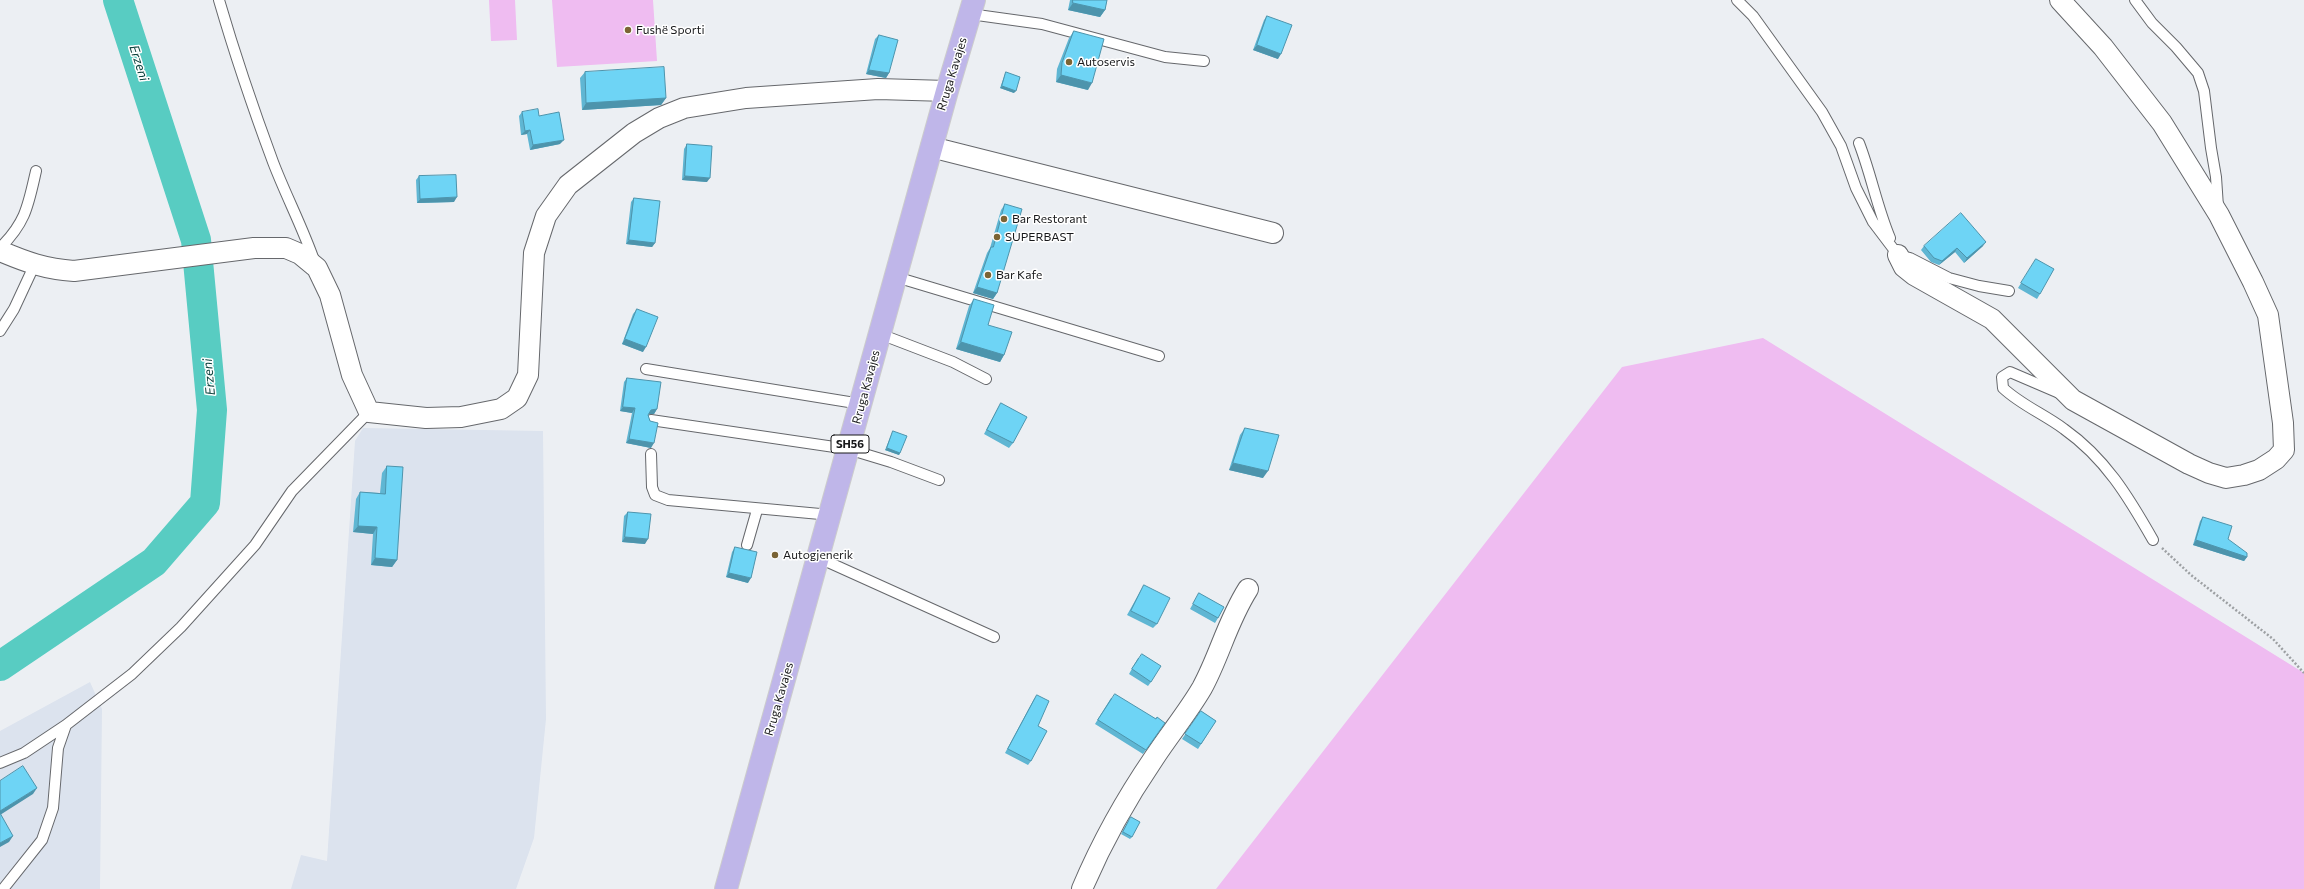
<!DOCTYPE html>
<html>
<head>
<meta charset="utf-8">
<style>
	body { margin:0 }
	canvas { display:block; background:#eceff3 }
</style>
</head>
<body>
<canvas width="2304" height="889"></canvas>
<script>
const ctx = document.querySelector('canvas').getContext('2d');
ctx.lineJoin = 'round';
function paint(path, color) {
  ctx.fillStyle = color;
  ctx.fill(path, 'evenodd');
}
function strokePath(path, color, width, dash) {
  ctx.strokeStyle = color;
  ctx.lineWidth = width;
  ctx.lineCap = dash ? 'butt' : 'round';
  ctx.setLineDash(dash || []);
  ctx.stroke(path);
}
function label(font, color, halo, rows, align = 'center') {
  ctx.font = font + ' Commissioner,sans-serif';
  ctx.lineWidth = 3;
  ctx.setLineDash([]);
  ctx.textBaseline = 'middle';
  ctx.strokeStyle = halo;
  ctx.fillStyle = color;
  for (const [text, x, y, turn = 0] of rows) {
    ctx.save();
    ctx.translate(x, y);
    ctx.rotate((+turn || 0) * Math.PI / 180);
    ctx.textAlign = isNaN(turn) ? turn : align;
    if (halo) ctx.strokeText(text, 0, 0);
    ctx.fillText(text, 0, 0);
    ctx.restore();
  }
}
const built = new Path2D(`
	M363,428L543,431L546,719L534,838L516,889H291L301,855L327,861L355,441Z
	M90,682L102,709L100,889H0V731Z`);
const green = new Path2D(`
	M489,0H515L517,40L491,41Z
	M552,0H653L657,61L557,67Z
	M1763,338L2304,673V889H1216L1622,367Z`);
const river = new Path2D(`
	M0,666L154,562L205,503L212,410L196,240L118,0`);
const path = new Path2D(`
	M2162,548L2191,575L2273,639L2304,673`);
const service = new Path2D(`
	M219,0C235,55 253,108 273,162C286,196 303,228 315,263
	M1737,0L1753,16L1822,112L1841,146L1856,188L1873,222L1898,255L1910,258L1949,278L1979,286L2009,291
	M2135,0L2152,23L2176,47L2198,73L2204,91L2211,148L2216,177L2218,207
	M970,14L1042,24L1165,57L1204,61
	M1859,143C1871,174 1877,207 1890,238
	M0,248C26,222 28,206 36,171
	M896,277L1159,356
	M0,331L14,309L34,266
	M880,334L953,362L986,379
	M646,369L861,404
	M2059,393L2010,372L2002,377L2003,388C2021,405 2044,414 2064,429C2105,458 2128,496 2153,540
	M651,420L848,449L891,462L939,480
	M651,454L652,487L655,495L668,500L831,515
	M747,545L757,510
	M819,558L994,637
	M0,763L24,753L66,725
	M3,889L42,840L53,808L58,748L66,725L132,674L181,627L255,545L292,491L369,412`);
const minor = new Path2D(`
	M931,147L1273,233
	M0,251C26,262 45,269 74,271L254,248H286L300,254L317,268L330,295L352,375L369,412L426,418L461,417L501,409L517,398L528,375L534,253L546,216L568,185L634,133L659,118L684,108L746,98L878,89L947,91
	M1898,255L1904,267L1914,275L1992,319L2073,400L2189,464L2209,473L2226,478L2244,475L2259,470L2276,459L2284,450L2283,423L2268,315L2253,282L2219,215L2162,123L2103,47L2060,0
	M1082,889C1101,844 1126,799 1154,758C1169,735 1188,712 1202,688C1220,655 1227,622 1248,589`);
const primary = new Path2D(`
	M726,889L947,91L974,0`);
const wall = new Path2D(`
	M1070,0H1107L1105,10L1100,17L1068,10Z
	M1267,16L1278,59L1253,50L1264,20Z
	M1074,31L1088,90L1056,82L1057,69L1069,38Z
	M879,35L889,73L886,78L866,74L875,39Z
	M585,72L666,98L661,105L582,110L580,78Z
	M1006,72L1014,93L1000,88L1005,74Z
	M522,112L539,116L560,144L530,150L527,134L521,135L519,116Z
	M687,144L707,182L682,180L684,149Z
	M419,176L454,202L417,203L416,180Z
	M634,198L655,243L652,247L626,244L631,202Z
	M1005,204L997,293L993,299L973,293L987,253L990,248L1001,210Z
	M1924,246H1983L1964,263L1955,252L1939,265L1931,262L1921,250Z
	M2036,259L2040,294L2037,299L2018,288Z
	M974,299L1004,355L1000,362L956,349L969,306Z
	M637,309L643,352L622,344L633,314Z
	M627,378L657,409L654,414H648V415L650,421L651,448L626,443L632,413L620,411L624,382Z
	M1001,403L1013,443L1009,448L984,434L998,408Z
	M1245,428L1263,478L1229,470L1240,435Z
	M893,431L900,453L899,455L885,450L892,433Z
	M387,466L397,560L392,567L371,565L373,534L353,532L356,499L360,492L380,493L382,473Z
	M628,512L645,544L622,542L624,516Z
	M2203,517L2247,557L2244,561L2193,545L2200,521Z
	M735,547L748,583L726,577L732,552Z
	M1144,585L1157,624L1153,628L1127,615L1141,590Z
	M1199,593L1218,618L1215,623L1190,609Z
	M1138,658L1151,682L1148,686L1129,674Z
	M1037,695L1031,761L1028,765L1005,753L1034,699Z
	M1111,698L1156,719L1165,723L1143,754L1095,724Z
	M1201,711L1216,721L1198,749L1182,739Z
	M1129,820L1132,837L1130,839L1121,834Z`);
const shadedWall = new Path2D(`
	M1073,3L1105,10L1100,17L1068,10Z
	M1257,45L1281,54L1278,59L1253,50Z
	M869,70L889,73L886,78L866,74Z
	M1061,75L1092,83L1088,90L1056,82Z
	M1002,86L1016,91L1014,93L1000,88Z
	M666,98L661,105L582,110L586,103Z
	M530,130L527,134L521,135L525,131Z
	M564,140L560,144L530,150L533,145Z
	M685,176L710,178L707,182L682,180Z
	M457,197L454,202L417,203L420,199Z
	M629,240L655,243L652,247L626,244Z
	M1986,242L1983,246L1964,263L1967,258Z
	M1957,248L1955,252L1939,265L1942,261Z
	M977,287L997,293L993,299L973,293Z
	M625,339L646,347L643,352L622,344Z
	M961,342L1004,355L1000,362L956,349Z
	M623,407L635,408L632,413L620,411Z
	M657,409L654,414H648L651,410Z
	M629,439L654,443L651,448L626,443Z
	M887,448L900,453L899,455L885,450Z
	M1233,463L1268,471L1263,478L1229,470Z
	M358,526L377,527L373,534L353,532Z
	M625,537L648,539L645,544L622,542Z
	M2196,540L2247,557L2244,561L2193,545Z
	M375,558L397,560L392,567L371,565Z
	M729,573L751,578L748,583L726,577Z
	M37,788L33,794L0,815V811Z
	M13,836L9,842L0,847V843Z`);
const building = new Path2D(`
	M1073,0H1107L1105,10L1073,3Z
	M1267,16L1292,25L1281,54L1257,45Z
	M1074,31L1104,39L1092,83L1061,75L1062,63Z
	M879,35L898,40L889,73L869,70Z
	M664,67L666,98L586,103L585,72Z
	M1006,72L1020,77L1016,91L1002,86Z
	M538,109L539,116L559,112L564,140L533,145L530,130L525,131L522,112Z
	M687,144L712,146L710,178L685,176Z
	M456,175L457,197L420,199L419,176Z
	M634,198L660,201L655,243L629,240Z
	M1005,204L1022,209L997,293L977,287L991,247H993Z
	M1961,213L1986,242L1967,258L1957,248L1942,261L1934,258L1924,246Z
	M2036,259L2054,269L2040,294L2021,283Z
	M974,299L994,305L988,325L1012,332L1004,355L961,342Z
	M637,309L658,317L646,347L625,339Z
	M627,378L661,382L657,409L651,410L648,415L650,421L658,423L654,443L629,439L635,408L623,407Z
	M1001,403L1027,417L1013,443L987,430Z
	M1245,428L1279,435L1268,471L1233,463Z
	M893,431L907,436L900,453L887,448Z
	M387,466L403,467L397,560L375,558L377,527L358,526L360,492L385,494Z
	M628,512L651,514L648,539L625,537Z
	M2203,517L2232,526L2228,539L2247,553V557L2196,540Z
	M735,547L757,552L751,578L729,573Z
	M1144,585L1170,598L1157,624L1131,611Z
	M1199,593L1224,607L1218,618L1193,604Z
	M1142,654L1161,666L1151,682L1132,669Z
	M1115,694L1156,719L1157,717L1165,723L1146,750L1098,720Z
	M1037,695L1049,701L1038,726L1047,731L1031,761L1008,749Z
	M1201,711L1216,721L1201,744L1185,734Z
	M23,766L37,788L0,811V781Z
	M0,813L13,836L0,843Z
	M1131,817L1140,822L1132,837L1123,832Z`);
const markers = [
	[628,30,4,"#7b6434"],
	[1069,62,4,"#7b6434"],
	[1004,219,4,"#7b6434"],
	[997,237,4,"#7b6434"],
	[988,275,4,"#7b6434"],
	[775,555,4,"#7b6434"]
];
const shields = [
	[850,444,38]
];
const shieldNames = [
	["SH56",850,444]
];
const poiNames = [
	["Fushë Sporti",636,30],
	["Autoservis",1077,62],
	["Bar Restorant",1012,219],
	["SUPERBAST",1005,237],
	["Bar Kafe",996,275],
	["Autogjenerik",783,555]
];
const streetNames = [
	["Rruga Kavajes",952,74,-73],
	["Rruga Kavajes",866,387,-75],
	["Rruga Kavajes",779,699,-74]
];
const waterNames = [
	["Erzeni",139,63,72],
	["Erzeni",209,377,-95]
];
paint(built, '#dce3ee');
paint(green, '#efbcf1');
strokePath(river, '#58ccc2', 30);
strokePath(service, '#66686c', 12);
strokePath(minor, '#66686c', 22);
strokePath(primary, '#cccccd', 24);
strokePath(path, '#9da0a3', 2.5, [2, 2]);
strokePath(service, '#fff', 10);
strokePath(minor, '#fff', 20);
strokePath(primary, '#bfb6e9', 22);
paint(wall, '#5fb6d3');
paint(shadedWall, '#4d94ac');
paint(building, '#6ed4f5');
strokePath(building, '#4d94ac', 1);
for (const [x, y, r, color] of markers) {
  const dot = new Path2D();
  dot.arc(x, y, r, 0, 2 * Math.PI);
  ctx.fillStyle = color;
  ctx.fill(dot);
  strokePath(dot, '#fff', 1.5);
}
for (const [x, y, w] of shields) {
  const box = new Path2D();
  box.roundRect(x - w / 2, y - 9, w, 18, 3);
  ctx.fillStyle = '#fff';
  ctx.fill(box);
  strokePath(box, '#18191b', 1);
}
label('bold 11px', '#18191b', null, shieldNames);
label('12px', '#18191b', '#fff', poiNames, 'left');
label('12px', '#18191b', '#fff', streetNames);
label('italic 13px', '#0d433e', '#fff', waterNames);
</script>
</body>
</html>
